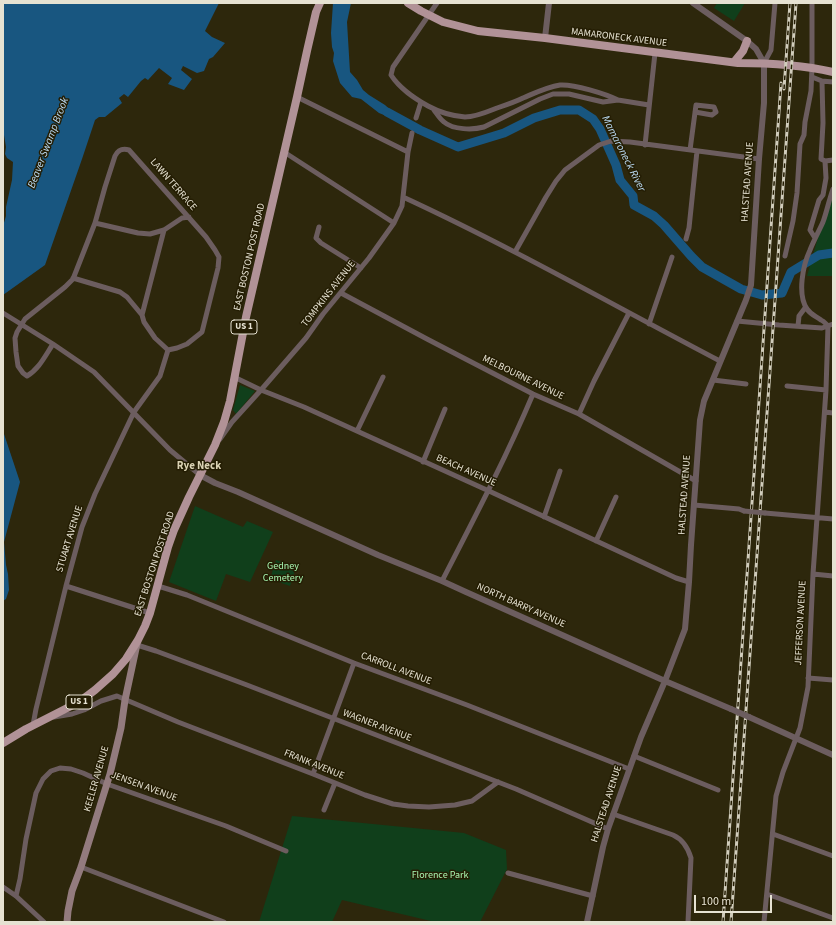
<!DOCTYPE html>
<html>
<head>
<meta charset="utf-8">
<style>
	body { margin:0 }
	#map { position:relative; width:836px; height:925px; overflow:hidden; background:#2d270c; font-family:"Source Sans 3",sans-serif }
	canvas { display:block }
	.frame { position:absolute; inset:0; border:4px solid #e6e2d2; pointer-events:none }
	.scale { position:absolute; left:694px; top:895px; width:78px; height:18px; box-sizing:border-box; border:2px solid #e6e2d2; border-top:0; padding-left:5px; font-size:12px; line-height:14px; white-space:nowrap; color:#e6e2d2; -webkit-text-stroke:3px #241d03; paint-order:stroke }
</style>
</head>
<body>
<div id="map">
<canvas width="836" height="925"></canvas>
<div class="frame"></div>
<div class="scale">100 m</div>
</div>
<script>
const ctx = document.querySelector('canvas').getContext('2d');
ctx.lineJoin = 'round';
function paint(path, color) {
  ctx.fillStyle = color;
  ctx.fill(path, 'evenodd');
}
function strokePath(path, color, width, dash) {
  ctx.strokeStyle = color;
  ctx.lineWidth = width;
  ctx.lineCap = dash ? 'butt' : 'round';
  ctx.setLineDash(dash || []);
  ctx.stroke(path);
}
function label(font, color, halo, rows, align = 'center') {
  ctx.font = font + ' "Source Sans 3",sans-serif';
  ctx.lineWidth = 3;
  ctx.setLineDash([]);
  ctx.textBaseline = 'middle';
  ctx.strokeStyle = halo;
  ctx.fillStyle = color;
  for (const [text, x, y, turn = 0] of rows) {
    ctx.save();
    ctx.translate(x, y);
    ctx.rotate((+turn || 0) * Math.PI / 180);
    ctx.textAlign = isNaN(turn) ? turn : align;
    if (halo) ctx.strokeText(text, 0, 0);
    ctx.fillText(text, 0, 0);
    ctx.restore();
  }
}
const green = new Path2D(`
	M717,3H745L734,21L714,8Z
	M833,185V276H807Z
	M240,385L255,391L236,414L233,410Z
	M195,506L243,527L247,521L273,532L250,582L226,574L216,601L169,582Z
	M276,560L296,567L290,586L270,579Z
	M292,816L464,833L506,850L507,869L480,922H435L342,900L332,922H259Z`);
const water = new Path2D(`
	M3,3H219L205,31L212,37L225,43L213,57L209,59L204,71L197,73L183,66L181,70L192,79L184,90L168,84L172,78L159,68L148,80L145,78L141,81L128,97L124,94L119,98L122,103L105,117H99L95,120L82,159L45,265L3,295V226L6,216V207L12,180L13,162L7,158L5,154L6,147L3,129Z
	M333,3H351L347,22L350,72L357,80L363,90L369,95L385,105L396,115V120L379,113L361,99L352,97L340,83L333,61L334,53L332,47L331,33Z
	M3,431L20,482L4,542L6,565L8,574L9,590L6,599L3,601Z`);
const river = new Path2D(`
	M387,112L420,130L458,147L504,133L534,118L560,110H579L593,119L600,129L616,165L620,180L633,196L634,205L654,216L664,225L691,256L702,267L741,289L762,295L782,293L791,272L819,255L833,253`);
const minor = new Path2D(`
	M437,3L393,67L391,75C400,89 414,98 428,106C439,112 453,116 465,117C476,117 487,112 497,108C506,105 515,102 523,98C535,93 547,87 560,85C574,84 606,94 618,100
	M764,63L771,50L775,3
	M812,77L822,81L833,82
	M297,97L408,152
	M434,110C437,114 440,119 444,122C453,130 473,130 484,127L540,99L553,94H569L603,102L618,100L649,105
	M416,118L421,102
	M645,145L655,53
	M690,150L696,105L714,107L716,112L712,115L695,112
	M284,152L394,223
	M825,161L833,160
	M403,197C511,247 615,306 720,361
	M95,223L138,233L150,234L164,230L182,218L189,217
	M319,227L316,238L321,243L361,268
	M815,238L810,230L819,200L823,195L826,178L825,161L821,159L823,123L822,81
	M686,239L689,228L697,151
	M515,252L546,197L556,181L565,170L599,145L611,141L630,142L759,159
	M785,256L793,221L797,193L800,144L804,135L805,122L811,91L812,67V3
	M73,278L120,292L127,297L142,315L144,322L155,338L168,350
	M341,293L427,339L533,394L579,414L696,481
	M3,313L53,344L94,372L170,450L200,475
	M142,315L164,230
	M737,321L779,325L822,328L833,324
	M649,324L672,257
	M798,326L799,316L805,308
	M828,326C826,324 824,321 821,320C816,316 811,315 807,309C797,294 803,265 810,250C814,240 819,231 823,222C827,211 829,200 833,189
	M53,344C45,356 39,369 27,376L23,373L18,366L16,352L15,338L17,332L25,319L65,287L73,279L95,223L105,187L115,156C118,150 122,148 129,150L206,237L215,250L219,257L218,268L202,332L187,344L177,348L168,350
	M234,377L261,390L304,407L489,491L676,578L689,582
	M713,380L746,384
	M787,386L826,390
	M825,412L833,413
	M579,414L594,381L629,313
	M357,431L383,377
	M220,439L232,422L261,390L306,338L323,314L369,258L394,223L402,206L408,152L412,133
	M423,462L445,409
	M694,505L739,509L744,511
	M765,513L833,519
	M544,517L560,471
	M596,541L616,497
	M813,574L833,576
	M442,581C474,519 506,458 533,394
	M66,586L150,613
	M158,586L187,595L354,663L467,705L629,769
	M137,645L156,651L247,685L516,789L608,829
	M808,678L833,680
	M54,717L72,714L84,710L101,701L117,696L178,722L313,774L365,795L393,804L408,806L429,807L455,805L472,801L498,782
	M33,725L36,709L66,586L82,527L95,494L134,412L160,376L168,350
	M634,756L718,790
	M313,774L354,663
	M324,810L335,783
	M613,814L673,835C682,839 688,848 691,858L688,922
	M773,834L833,856
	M81,867L224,922
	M508,873L593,896
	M3,887L16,896L44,922
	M767,894L833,918
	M16,896L20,879L26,839L36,793L43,779L51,771L60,768L71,769L83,773L107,784L226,826L286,851
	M764,922L776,796L783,772L800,728L808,687L813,574L817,518L826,390L828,326`);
const tertiary = new Path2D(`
	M545,38L549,3
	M200,475L215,483L238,492L378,555L442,581L466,592L665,681L731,709
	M749,717L833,755
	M587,922L603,847L608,829L641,737L665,681L685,629L689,582L691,545L700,420L704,401L746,300L751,285L759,159L764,103V63L756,49L747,41L693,3`);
const secondary = new Path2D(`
	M67,922L68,911L72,891L81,867L110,774L121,728L125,700L137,644`);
const primary = new Path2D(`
	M408,3L421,11L443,22L478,31L545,38L738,63C770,63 802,65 833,72
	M734,62L743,51L747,41
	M3,743L26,729L79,702L95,690L113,674L126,659L138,640L145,626L150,613L168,547L174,530L189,497L215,445L224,422L230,401L246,317L297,97L307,51L316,12L320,3`);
const rail = new Path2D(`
	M784,89L790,3
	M723,922L781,83
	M731,922L796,3`);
const minorBridge = new Path2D(`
	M744,511L765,513`);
const tertiaryBridge = new Path2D(`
	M731,709L749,717`);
const shields = [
	[244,327,26],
	[79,702,26]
];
const shieldNames = [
	["US 1",244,327],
	["US 1",79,702]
];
const streetNames = [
	["MAMARONECK AVENUE",619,38,7],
	["HALSTEAD AVENUE",748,182,-86],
	["LAWN TERRACE",173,185,49],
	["EAST BOSTON POST ROAD",250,257,-77],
	["TOMPKINS AVENUE",329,294,-52],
	["MELBOURNE AVENUE",523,378,26],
	["BEACH AVENUE",466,471,24],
	["HALSTEAD AVENUE",685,495,-86],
	["STUART AVENUE",70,539,-73],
	["EAST BOSTON POST ROAD",155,564,-72],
	["NORTH BARRY AVENUE",521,606,24],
	["JEFFERSON AVENUE",801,623,-87],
	["CARROLL AVENUE",396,669,21],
	["WAGNER AVENUE",377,726,21],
	["FRANK AVENUE",314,765,22],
	["KEELER AVENUE",97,779,-74],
	["JENSEN AVENUE",144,787,20],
	["HALSTEAD AVENUE",607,804,-72]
];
const parkNames = [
	["Gedney",283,567],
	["Cemetery",283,579],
	["Florence Park",440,876]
];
const waterNames = [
	["Beaver Swamp Brook",49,143,-69],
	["Mamaroneck River",623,154,63]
];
const neighbourhoodNames = [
	["Rye Neck",199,467]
];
paint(green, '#103f1b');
paint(water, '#185680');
strokePath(river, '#185680', 9);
strokePath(minor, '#6c5d5f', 5);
strokePath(tertiary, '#6c5d5f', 6);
strokePath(secondary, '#937b7e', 7);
strokePath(primary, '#b19297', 8);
strokePath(rail, '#d1cdbc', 3);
strokePath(rail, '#241d03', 1.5, [4.5]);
strokePath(minorBridge, '#6c5d5f', 5);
strokePath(tertiaryBridge, '#6c5d5f', 6);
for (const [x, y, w] of shields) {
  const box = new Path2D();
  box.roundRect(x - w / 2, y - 7, w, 14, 3);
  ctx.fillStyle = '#241d03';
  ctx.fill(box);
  strokePath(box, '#e6e2d2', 1);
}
label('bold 9px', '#e6e2d2', null, shieldNames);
label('10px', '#e6e2d2', '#241d03', streetNames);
label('10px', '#a8f7b2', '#241d03', parkNames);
label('italic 11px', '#bcdcf5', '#241d03', waterNames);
label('bold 11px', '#dbd3b4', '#241d03', neighbourhoodNames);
</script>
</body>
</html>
